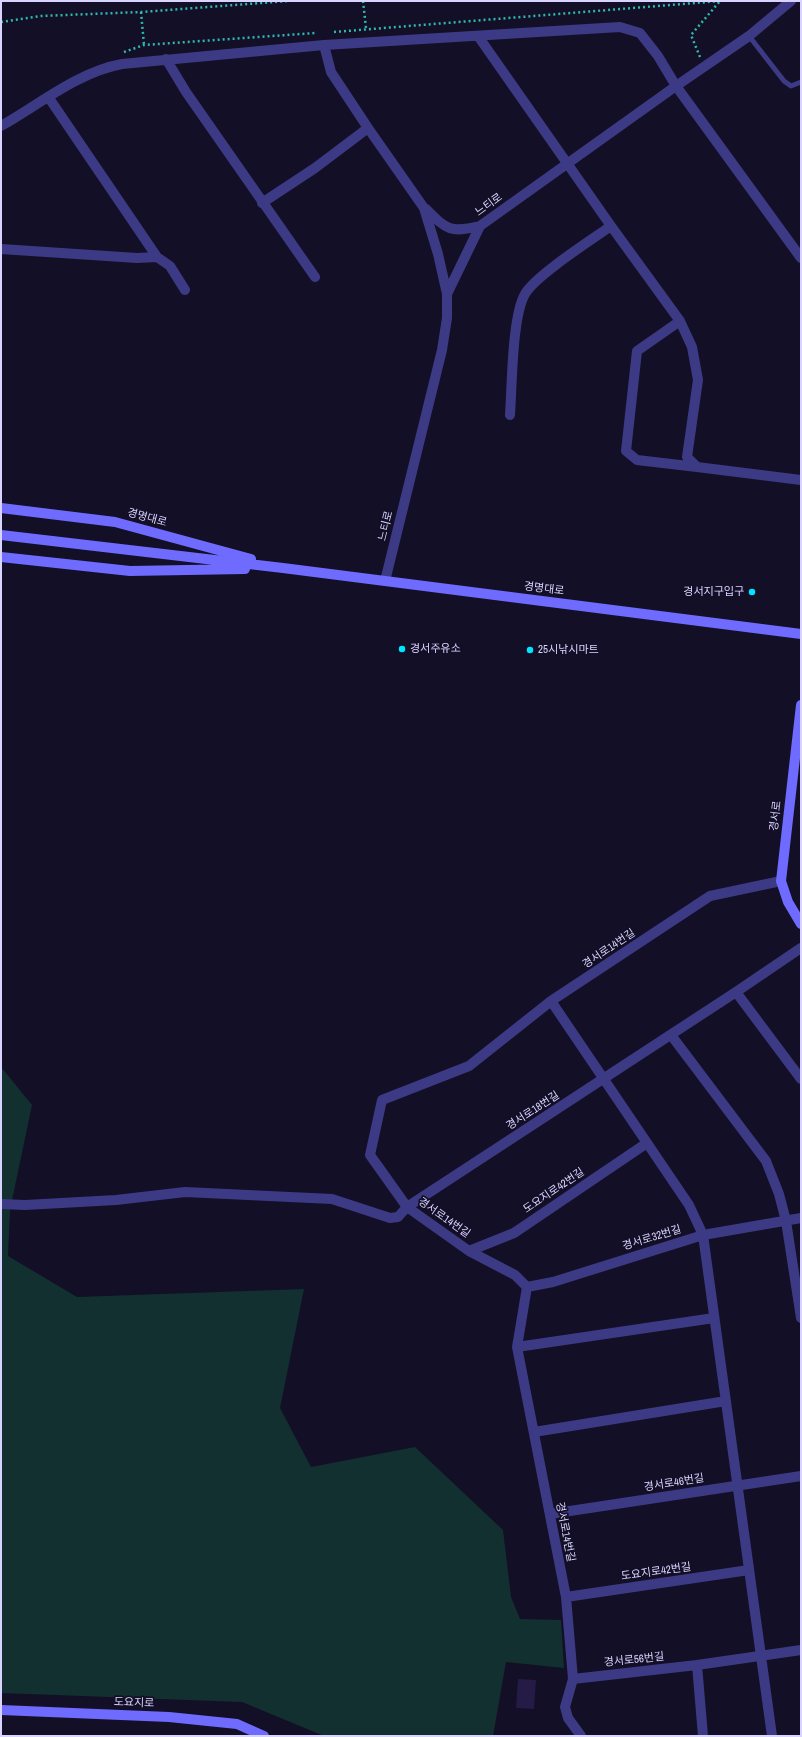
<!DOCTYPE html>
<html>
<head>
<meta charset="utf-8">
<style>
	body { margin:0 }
	#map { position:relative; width:802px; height:1737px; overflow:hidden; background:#130f26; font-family:"Archivo Narrow",sans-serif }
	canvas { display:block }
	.frame { position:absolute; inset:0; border:2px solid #d9d4ff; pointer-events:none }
</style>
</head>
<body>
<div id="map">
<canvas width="802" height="1737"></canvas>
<div class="frame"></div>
</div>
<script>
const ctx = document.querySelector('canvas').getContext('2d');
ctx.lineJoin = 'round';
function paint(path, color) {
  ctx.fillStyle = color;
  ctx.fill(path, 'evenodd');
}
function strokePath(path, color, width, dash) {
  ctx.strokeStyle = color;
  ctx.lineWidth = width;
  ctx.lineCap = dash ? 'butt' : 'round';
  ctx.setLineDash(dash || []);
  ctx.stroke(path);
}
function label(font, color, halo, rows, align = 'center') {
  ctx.font = font + ' "Archivo Narrow","Noto Sans KR",sans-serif';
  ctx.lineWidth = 3.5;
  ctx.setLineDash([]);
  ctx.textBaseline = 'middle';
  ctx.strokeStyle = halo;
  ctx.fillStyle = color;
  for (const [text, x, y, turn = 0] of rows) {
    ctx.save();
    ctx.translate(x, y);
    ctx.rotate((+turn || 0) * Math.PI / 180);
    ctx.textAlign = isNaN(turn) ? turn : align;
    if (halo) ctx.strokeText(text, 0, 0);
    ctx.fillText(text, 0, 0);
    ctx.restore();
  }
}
const green = new Path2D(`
	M1,1067L32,1105L10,1210L8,1256L77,1297L304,1289L280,1408L311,1467L415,1447L503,1530L511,1597L520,1619L561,1620L564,1668L506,1662L493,1736H324L242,1702L1,1693Z`);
const building = new Path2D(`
	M518,1679L536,1680L534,1709L516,1708Z`);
const path = new Path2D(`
	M363,1L366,28
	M141,12L144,45
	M1,22L41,16L141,12L288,1
	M334,32L720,1
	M124,52L144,45L315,33
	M700,57L691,35L720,1`);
const lane = new Path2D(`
	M749,36L784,81L791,86L801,82`);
const street = new Path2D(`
	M478,36L611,226L680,321L692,347L698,380L687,457L697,467L801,480
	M324,45L331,72L368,128L424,208L438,254L447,294
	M166,59L186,92L315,277
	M49,98L157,257
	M1,126C40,104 78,72 122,64L324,45L620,27L640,33L658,56L676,86L801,258
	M262,203L315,168L368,128
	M426,209C447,230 450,233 480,226
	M1,249L137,258L157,257L170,266L185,290
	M680,321L637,351L626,451L637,460L697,467
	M510,415C512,387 512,316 525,294C535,276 591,240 611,226
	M385,581L442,350L447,318V294L480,226L676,86L749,36L791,1
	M736,992L801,1079
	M551,1001L689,1205L703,1235L772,1736
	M671,1035L766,1161L779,1194L786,1221L801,1318
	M1,1204L25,1205L116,1200L185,1192L332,1199L390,1218L398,1217L407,1207L736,992L801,948
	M469,1251L514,1233L647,1143
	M527,1287L553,1282L703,1235L801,1218
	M517,1347L714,1318
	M534,1432L726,1401
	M550,1514L801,1476
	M566,1597L749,1570
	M697,1665L703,1736
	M573,1679L697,1665L801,1650
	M581,1736L568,1718L565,1707L573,1679L566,1597L517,1347L527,1287L515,1275L469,1251L407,1207L370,1155L382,1100L469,1066L551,1001L710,896L781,881`);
const secondary = new Path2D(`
	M1,508L115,522L251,559
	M1,535L283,568L801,634
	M1,557L130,571L245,569
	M801,705L781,881L788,902L801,924
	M1,1710L169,1717L237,1724L264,1736`);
const markers = [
	[752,592,4,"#00e5ff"],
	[402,649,4,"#00e5ff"],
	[530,650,4,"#00e5ff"]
];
const streetNames = [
	["느티로",489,205,-36],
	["경명대로",147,518,15],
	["느티로",386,526,-76],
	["경명대로",544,589,7],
	["경서로",776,816,-83],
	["경서로14번길",609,949,-34],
	["경서로18번길",533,1111,-33],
	["도요지로42번길",554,1191,-34],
	["경서로14번길",444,1218,35],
	["경서로32번길",652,1238,-17],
	["경서로46번길",674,1483,-9],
	["경서로14번길",565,1532,79],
	["도요지로42번길",656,1572,-8],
	["경서로56번길",634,1660,-6],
	["도요지로",134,1703,2]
];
const poiNames = [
	["경서지구입구",744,592,"right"],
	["경서주유소",410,649],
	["25시낚시마트",538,650]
];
paint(green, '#12302f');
paint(building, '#241b47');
strokePath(path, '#2fb8b0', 2.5, [2, 3]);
strokePath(lane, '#3d3a85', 5);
strokePath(street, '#3d3a85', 10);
strokePath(secondary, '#6f6bff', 10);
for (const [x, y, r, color] of markers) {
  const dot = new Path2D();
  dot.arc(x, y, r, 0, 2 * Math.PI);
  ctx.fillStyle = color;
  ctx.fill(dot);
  strokePath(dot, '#130f26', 1.5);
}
label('11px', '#d9d4ff', '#130f26', streetNames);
label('11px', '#d9d4ff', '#130f26', poiNames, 'left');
</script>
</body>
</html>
